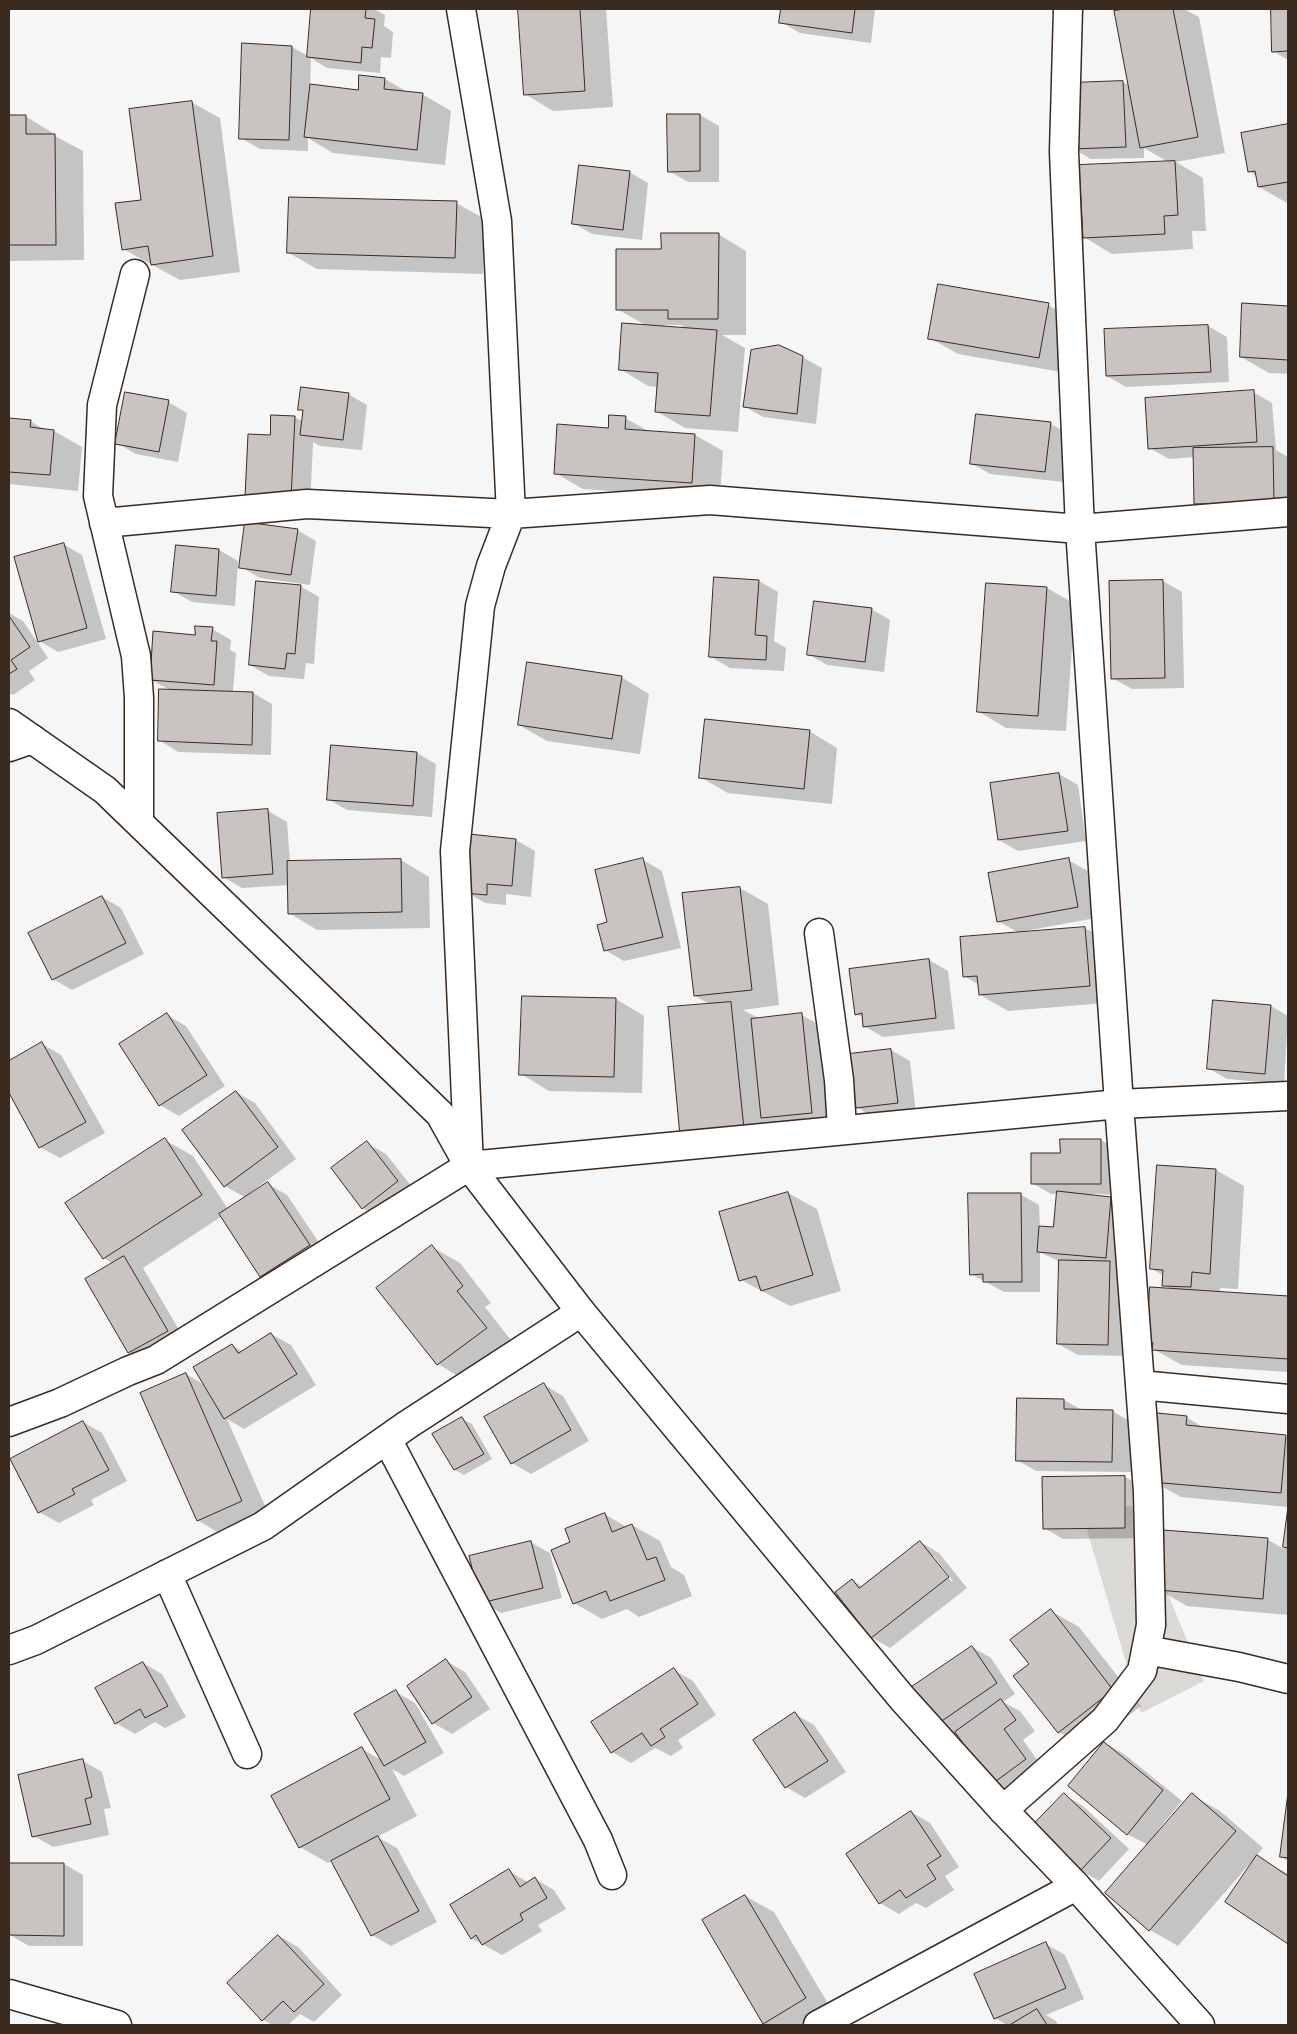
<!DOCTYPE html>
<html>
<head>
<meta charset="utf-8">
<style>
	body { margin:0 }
	#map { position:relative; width:1297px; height:2034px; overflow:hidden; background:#f7f6f6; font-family:"Gochi Hand",sans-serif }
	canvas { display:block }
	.frame { position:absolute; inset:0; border:10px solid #3b2a1e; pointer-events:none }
</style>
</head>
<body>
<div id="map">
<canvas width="1297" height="2034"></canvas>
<div class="frame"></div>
</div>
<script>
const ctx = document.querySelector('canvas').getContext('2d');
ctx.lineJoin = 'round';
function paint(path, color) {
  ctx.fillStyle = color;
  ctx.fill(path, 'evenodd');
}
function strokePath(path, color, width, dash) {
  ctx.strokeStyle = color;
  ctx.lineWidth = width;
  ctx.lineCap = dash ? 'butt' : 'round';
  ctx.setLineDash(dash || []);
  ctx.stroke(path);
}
const green = new Path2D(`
	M1131,1505L1204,1681L1141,1713L1084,1520Z`);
const shadow = new Path2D(`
	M313,9H374L385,15L384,26L393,32L391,58L381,57L380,73L327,68L311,58L310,85L359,91L385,79L409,93L422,94L451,111L445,165L333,153L308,138V151L260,149L241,138L292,47L308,56Z
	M519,9H606L613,107L553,111L525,94Z
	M782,9H875L871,43L800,33L781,22Z
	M1131,9H1184L1199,17L1225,153L1176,162L1203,178L1206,231H1192L1193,249L1112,254L1084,237L1168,162L1144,148V158L1091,159L1072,148L1070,84L1123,82L1130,86L1116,12Z
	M1272,9H1288V60L1273,51Z
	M191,102L220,118L240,272L180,280L123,249L142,201Z
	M700,115L719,126V182H688L669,171Z
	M9,116H25L53,133V135L83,151L84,260L9,261Z
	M1288,126V172L1283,168L1282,171L1288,174L1287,203L1259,187L1257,176L1249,171L1243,134Z
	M629,172L648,183L642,240L592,234L573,223Z
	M456,203L485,219L483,274L317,269L289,253Z
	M718,234L746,251V335H722L745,348L738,432L685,428L656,411L658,387L648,386L620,369L647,326L617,309L662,250ZM665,325H681L688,329L665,328Z
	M1048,305L1076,321L1067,373L958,354L930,338Z
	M1244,305L1288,307V374L1269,373L1241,357Z
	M1208,326L1227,337L1229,382L1126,387L1107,376Z
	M802,357L822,368L816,424L763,417L744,406Z
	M1253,392L1272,403L1276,450L1288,457V513L1215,515L1196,504L1195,457L1169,459L1150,448Z
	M348,394L367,405L362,450L320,446L313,442L310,509L265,507L271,436L295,417L303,422L304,411L300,409Z
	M168,402L187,413L178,462L136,454L117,443Z
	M625,418L650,432L695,435L723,451L720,498L583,489L555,473Z
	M9,419L30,421L45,430L54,431L82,447L78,491L9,484Z
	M1051,424L1070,435L1064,482L990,474L971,463Z
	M297,530L316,541L310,585L260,578L241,567Z
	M63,544L82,555L106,639L58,652L39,641Z
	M177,546L219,550L238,561L235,606L192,602L173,591Z
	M759,581L778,592L774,641L786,648L784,671L730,668L711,657Z
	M1163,581L1182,592L1184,688L1132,689L1112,678L1111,582Z
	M300,586L319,597L314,664L306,663L304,679L269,676L250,665Z
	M1047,588L1075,604L1066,731L1006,728L978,711Z
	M871,609L890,620L884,672L827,665L808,654Z
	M9,613L23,621L48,658L29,671L35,680L13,695L9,693Z
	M212,629L231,640L230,650L236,653L233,692L253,693L272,704L271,755L178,752L159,740L170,690L151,680L196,636Z
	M621,677L649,694L640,754L547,741L519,725Z
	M809,731L837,748L832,804L728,793L700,777Z
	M417,753L436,764L432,817L347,810L328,799Z
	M1059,774L1078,785L1086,841L1018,851L999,840Z
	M268,811L287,822L290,862L401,860L429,877L430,928L317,930L289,913V885L242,888L223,877L218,814Z
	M516,840L535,851L531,897L506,894V905L485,903L466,892Z
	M643,860L662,871L681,948L624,961L605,950L609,923Z
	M1068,860L1088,871L1096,918L1025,931V933L1085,928L1113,944L1117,1002L1008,1011L980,995L979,985L964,976L1019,933L998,921Z
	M740,888L768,904L779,1005L743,1010L760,1019L802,1015L821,1026L831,1124L781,1128L770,1122L772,1145L710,1151L711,1005L695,996Z
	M102,897L121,908L144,954L72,990L53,979Z
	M929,960L948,971L955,1029L883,1037L864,1026V1018L856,1014L851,970Z
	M523,997L616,999L644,1016L642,1093L549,1091L521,1074Z
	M1214,1001L1271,1006L1288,1016L1284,1084L1227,1079L1208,1068Z
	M167,1015L186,1026L225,1086L179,1116L160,1105Z
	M42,1044L61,1055L105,1133L60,1158L40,1147L9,1091V1062Z
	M891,1050L910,1061L916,1114L876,1119L857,1107Z
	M236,1092L255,1103L296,1159L250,1193L251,1194L268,1184L287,1195L328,1256L280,1287L260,1276L222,1216L143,1268L186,1342L148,1363L129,1352L113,1264L104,1258L165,1140L193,1156L228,1209L246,1198L225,1186Z
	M1101,1140L1120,1151L1119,1195L1093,1194V1196L1111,1198L1130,1209L1127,1356L1078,1355L1058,1344L1060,1262L1040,1252V1292H1004L971,1274L1020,1194L1039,1205L1040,1227L1054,1228L1058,1194H1051L1032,1183L1061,1155Z
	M367,1143L386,1154L416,1192L382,1219L363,1208Z
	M1216,1170L1244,1186L1238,1289L1220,1288V1292L1288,1297V1372L1182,1365L1153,1349L1154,1345L1149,1342L1171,1289L1164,1285V1276L1152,1269Z
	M788,1193L817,1209L841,1291L790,1306L741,1280L720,1213Z
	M432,1247L460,1263L491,1303L485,1307L514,1344L466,1381L438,1364L378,1289Z
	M271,1334L291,1345L316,1385L244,1429L227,1419L270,1517L226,1537L197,1520L186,1374L206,1386L232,1345L243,1352Z
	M544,1385L563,1396L589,1441L531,1474L512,1463Z
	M1064,1400L1082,1410L1112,1411L1131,1422V1472L1036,1471L1017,1460Z
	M1186,1417L1206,1429L1288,1437V1507L1181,1497L1152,1481Z
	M462,1419L472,1424L492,1459L464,1475L455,1470Z
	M83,1422L102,1433L127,1481L91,1500L94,1505L59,1523L39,1512Z
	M1125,1477L1144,1488V1538L1063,1539L1044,1528Z
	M604,1514L627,1527L632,1525L660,1541L671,1567L684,1575L692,1596L639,1617L627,1609L602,1619L574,1603L572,1543Z
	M1288,1517V1615L1187,1606L1159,1590L1268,1540L1284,1549Z
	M530,1542L550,1553L562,1598L501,1613L482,1602Z
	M920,1542L939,1553L967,1588L890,1648L871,1637L852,1580L863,1587ZM931,1556H934L953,1581L952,1582Z
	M1051,1611L1079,1627L1141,1706L1087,1748L1059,1732L1030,1664Z
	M972,1647L991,1658L1015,1694L1003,1702L1020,1711L1035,1731L1023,1740L1045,1771L1012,1794L993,1783L957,1733L956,1735L936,1724Z
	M446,1661L465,1672L490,1709L452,1734L433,1723L408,1687Z
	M143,1663L162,1674L186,1717L165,1728L155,1722L135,1734L116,1723Z
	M674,1670L693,1681L716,1715L678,1740L683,1748L671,1756L655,1748L631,1763L612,1752Z
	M396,1692L415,1703L444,1753L404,1776L392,1769L417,1816L377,1837L397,1848L437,1922L391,1946L372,1935L332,1861L328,1863L300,1847L362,1749L383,1761Z
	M795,1714L814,1725L846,1772L805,1798L786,1787Z
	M1105,1743L1124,1754L1182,1801L1158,1830L1160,1831L1192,1795L1220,1811L1263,1848L1256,1856L1288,1874V1942L1227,1901L1255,1860L1254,1859L1178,1946L1150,1930L1148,1845L1127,1834Z
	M83,1761L102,1772L111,1808L104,1809L109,1835L53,1847L34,1836Z
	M1064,1795L1083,1806L1129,1849L1099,1881L1080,1870Z
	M1288,1802V1861L1281,1857Z
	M911,1812L930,1823L959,1867L945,1876L954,1890L926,1908L916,1903L899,1914L880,1903Z
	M64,1864L83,1875V1946H29L10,1935Z
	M509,1871L529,1883L535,1879L554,1890L566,1909L538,1925L542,1931L502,1955L471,1938Z
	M745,1896L774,1912L834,2014L815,2025H768L763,2023Z
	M279,1936L298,1947L342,1995L314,2022L300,2014L288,2025H273L263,2020Z
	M1046,1944L1065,1955L1084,1999L1046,2015L1056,2021L1058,2025H1007L995,2018Z`);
const building = new Path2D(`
	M311,9H366L365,18L375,19L372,48L362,47L361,63L307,57Z
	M518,9H580L585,91L524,95Z
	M781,9H855L852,33L779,23Z
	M1125,9H1173L1198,137L1140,148L1114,11Z
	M1271,9H1288V51L1272,52Z
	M242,43L292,46L289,140L239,139Z
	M359,75L385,78L384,89L423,93L417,150L304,137L310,84L358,90Z
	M1123,81L1126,147L1071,149L1069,83Z
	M192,101L213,256L151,265L148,246L122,250L115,203L141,200L129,109Z
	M667,114H700V171L668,172Z
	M9,115H26V134H55L56,245H9Z
	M1288,124V182L1258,187L1255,171L1248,172L1241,133Z
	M1175,161L1178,215L1164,216L1165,234L1083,238L1079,165Z
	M579,165L630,171L623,230L572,224Z
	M289,197L457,201L455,258L287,253Z
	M661,233H719L718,319H668V310H616V249H661Z
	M938,284L1049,303L1039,358L928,339Z
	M1242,303L1288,306V360L1240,357Z
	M622,323L717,330L710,416L655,412L658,373L619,370Z
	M1208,325L1211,372L1106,376L1104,329Z
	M779,345L803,356L797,414L743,407L751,350Z
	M301,387L349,393L343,440L300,435L303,410H298Z
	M1254,390L1257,442L1148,449L1145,398Z
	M125,392L169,400L159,452L115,444Z
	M976,414L1051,422L1045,472L970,464Z
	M271,415L295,416L291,499L245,497L248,434L270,435Z
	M609,415L626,416L625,429L695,434L692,483L554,474L557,424L608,428Z
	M9,418L31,420L30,427L54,430L50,475L9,472Z
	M1273,447L1274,503L1194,504L1193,448Z
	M245,522L298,529L291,575L239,568Z
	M64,543L87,628L38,642L14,557Z
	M176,545L219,549L216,596L171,592Z
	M714,577L759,580L755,635L767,636L766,660L709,657Z
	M1163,580L1165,678L1111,679L1109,581Z
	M256,581L301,585L295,654L287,653L285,669L249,665Z
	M986,583L1047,587L1038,716L977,712Z
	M814,601L872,608L865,662L807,655Z
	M9,616L30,647L11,660L17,669L9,674Z
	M195,626L213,627L211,641H217L214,685L150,680L153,631L195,635Z
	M527,662L622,676L612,739L518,725Z
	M159,689L253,692L252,745L158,741Z
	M705,719L810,730L804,789L699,778Z
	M331,745L417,752L413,806L327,800Z
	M1059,773L1068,831L998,840L990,783Z
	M268,809L273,874L222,878L217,813Z
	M469,834L516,839L512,886L487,884V895L464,893Z
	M643,858L663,937L604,951L597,925L607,922L595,870Z
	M1069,858L1078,907L997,922L988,873Z
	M401,859L402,912L288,914L287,861Z
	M740,887L752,990L694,996L682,893Z
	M102,896L126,943L52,980L28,933Z
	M1085,927L1090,986L979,995L977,976L963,977L960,937Z
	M929,959L936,1018L863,1027L862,1013L855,1015L849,969Z
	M522,996L616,998L614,1077L519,1075Z
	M1213,1000L1271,1005L1265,1074L1207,1069Z
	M731,1002L744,1129L680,1136L668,1007Z
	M167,1013L207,1075L159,1106L119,1044Z
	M802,1013L812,1113L761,1118L751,1019Z
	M42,1042L86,1122L39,1148L9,1093V1061Z
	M891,1049L898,1103L856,1108L849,1054Z
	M236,1091L278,1147L224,1187L182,1130Z
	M165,1138L202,1195L103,1259L65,1203Z
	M1060,1139H1101V1184H1031V1153H1060Z
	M367,1141L398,1181L362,1209L331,1168Z
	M1157,1165L1216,1169L1210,1274L1192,1272L1191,1287L1162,1286L1163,1270L1150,1269Z
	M268,1182L310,1245L260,1277L219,1214Z
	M1057,1191L1111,1197L1106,1258L1037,1252L1039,1226L1053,1227Z
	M788,1192L813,1275L761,1291L756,1276L739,1281L719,1212Z
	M968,1193H1021L1022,1282H983V1274L970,1275Z
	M432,1245L463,1286L457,1291L487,1328L437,1365L376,1288Z
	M124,1256L168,1331L128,1353L85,1279Z
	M1059,1260L1110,1261L1108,1345L1057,1344Z
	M1150,1287L1288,1296V1359L1152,1350L1153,1343L1147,1342Z
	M271,1333L297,1374L224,1419L193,1367L232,1344L238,1353Z
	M186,1373L242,1501L197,1521L140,1393Z
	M544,1383L571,1430L511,1464L484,1417Z
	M1017,1398L1064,1399V1409L1113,1410L1112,1462L1016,1461Z
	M1157,1413L1187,1416L1186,1425L1286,1435L1281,1493L1151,1482Z
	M462,1417L484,1454L454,1470L432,1434Z
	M83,1421L109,1470L72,1489L75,1494L38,1513L10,1459Z
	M1125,1476V1528L1043,1529L1042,1477Z
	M1288,1507V1548L1283,1547Z
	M605,1513L612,1532L632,1524L647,1560L656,1557L665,1580L610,1601L606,1591L573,1604L551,1550L570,1542L565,1529Z
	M1163,1530L1268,1538L1263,1599L1158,1590Z
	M531,1541L543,1588L481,1603L469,1556Z
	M920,1541L949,1577L871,1638L835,1592L852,1579L859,1588Z
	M1051,1609L1113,1690L1058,1733L1013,1676L1029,1664L1010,1640Z
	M972,1646L997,1683L936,1725L910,1688Z
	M446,1659L472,1697L432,1724L407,1686Z
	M143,1662L168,1706L145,1718L140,1709L115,1724L95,1688Z
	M674,1668L698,1704L660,1729L665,1737L651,1746L642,1733L611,1753L591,1722Z
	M396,1690L426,1742L384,1766L354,1714Z
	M1001,1699L1016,1720L1004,1729L1026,1759L992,1784L955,1732Z
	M795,1712L828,1761L785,1788L753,1740Z
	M1104,1742L1163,1790L1127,1835L1068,1786Z
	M362,1747L390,1799L299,1848L271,1796Z
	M83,1759L92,1797L85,1799L91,1824L32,1837L18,1775Z
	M1064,1793L1111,1838L1080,1871L1031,1827Z
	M1192,1793L1236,1831L1149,1931L1105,1893Z
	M1288,1793V1858L1280,1857Z
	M911,1811L941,1856L927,1865L936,1879L906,1898L900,1890L879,1904L846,1854Z
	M378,1836L419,1911L371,1936L331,1861Z
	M1257,1855L1288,1876V1944L1225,1902Z
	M9,1863H64V1936L9,1935Z
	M509,1869L520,1887L535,1877L547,1898L520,1914L523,1920L482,1945L476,1935L471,1939L450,1905Z
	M745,1895L806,1998L763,2024L702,1920Z
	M278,1935L324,1984L294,2012L283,2001L262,2021L227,1983Z
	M1046,1942L1066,1988L994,2019L974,1974Z
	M1037,2009L1047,2025H1010Z`);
const street = new Path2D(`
	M135,274L102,405L98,496L136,656L139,698V822
	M104,523L307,504L511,514L497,221L461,9
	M9,747L32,739
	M819,933L839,1080L842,1129
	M469,1166L455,851L480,606L491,566L511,514L710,500L1080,529L1288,512
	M1140,1385L1288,1399
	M9,1422L60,1403L128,1371L156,1360L469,1166L1119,1104L1288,1096
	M387,1439L598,1840L612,1875
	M167,1574L247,1754
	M9,1650L36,1640L263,1526L407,1425L581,1312
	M1146,1650L1239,1667L1288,1679
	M1003,1810L1105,1720L1142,1671L1151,1625L1148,1492L1119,1104L1080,529L1064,152L1068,9
	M9,1994L117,2025
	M818,2025L1076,1886`);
const secondary = new Path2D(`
	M9,723L105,790L440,1114L469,1166L581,1312L902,1698L1003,1810L1076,1886L1200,2025`);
paint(green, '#dbd9d6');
paint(shadow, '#0003');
paint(building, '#c9c3c1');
strokePath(building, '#3b2a1e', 1);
strokePath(street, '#3b2a1e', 31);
strokePath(secondary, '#3b2a1e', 31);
strokePath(street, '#fff', 28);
strokePath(secondary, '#fff', 28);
</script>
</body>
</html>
